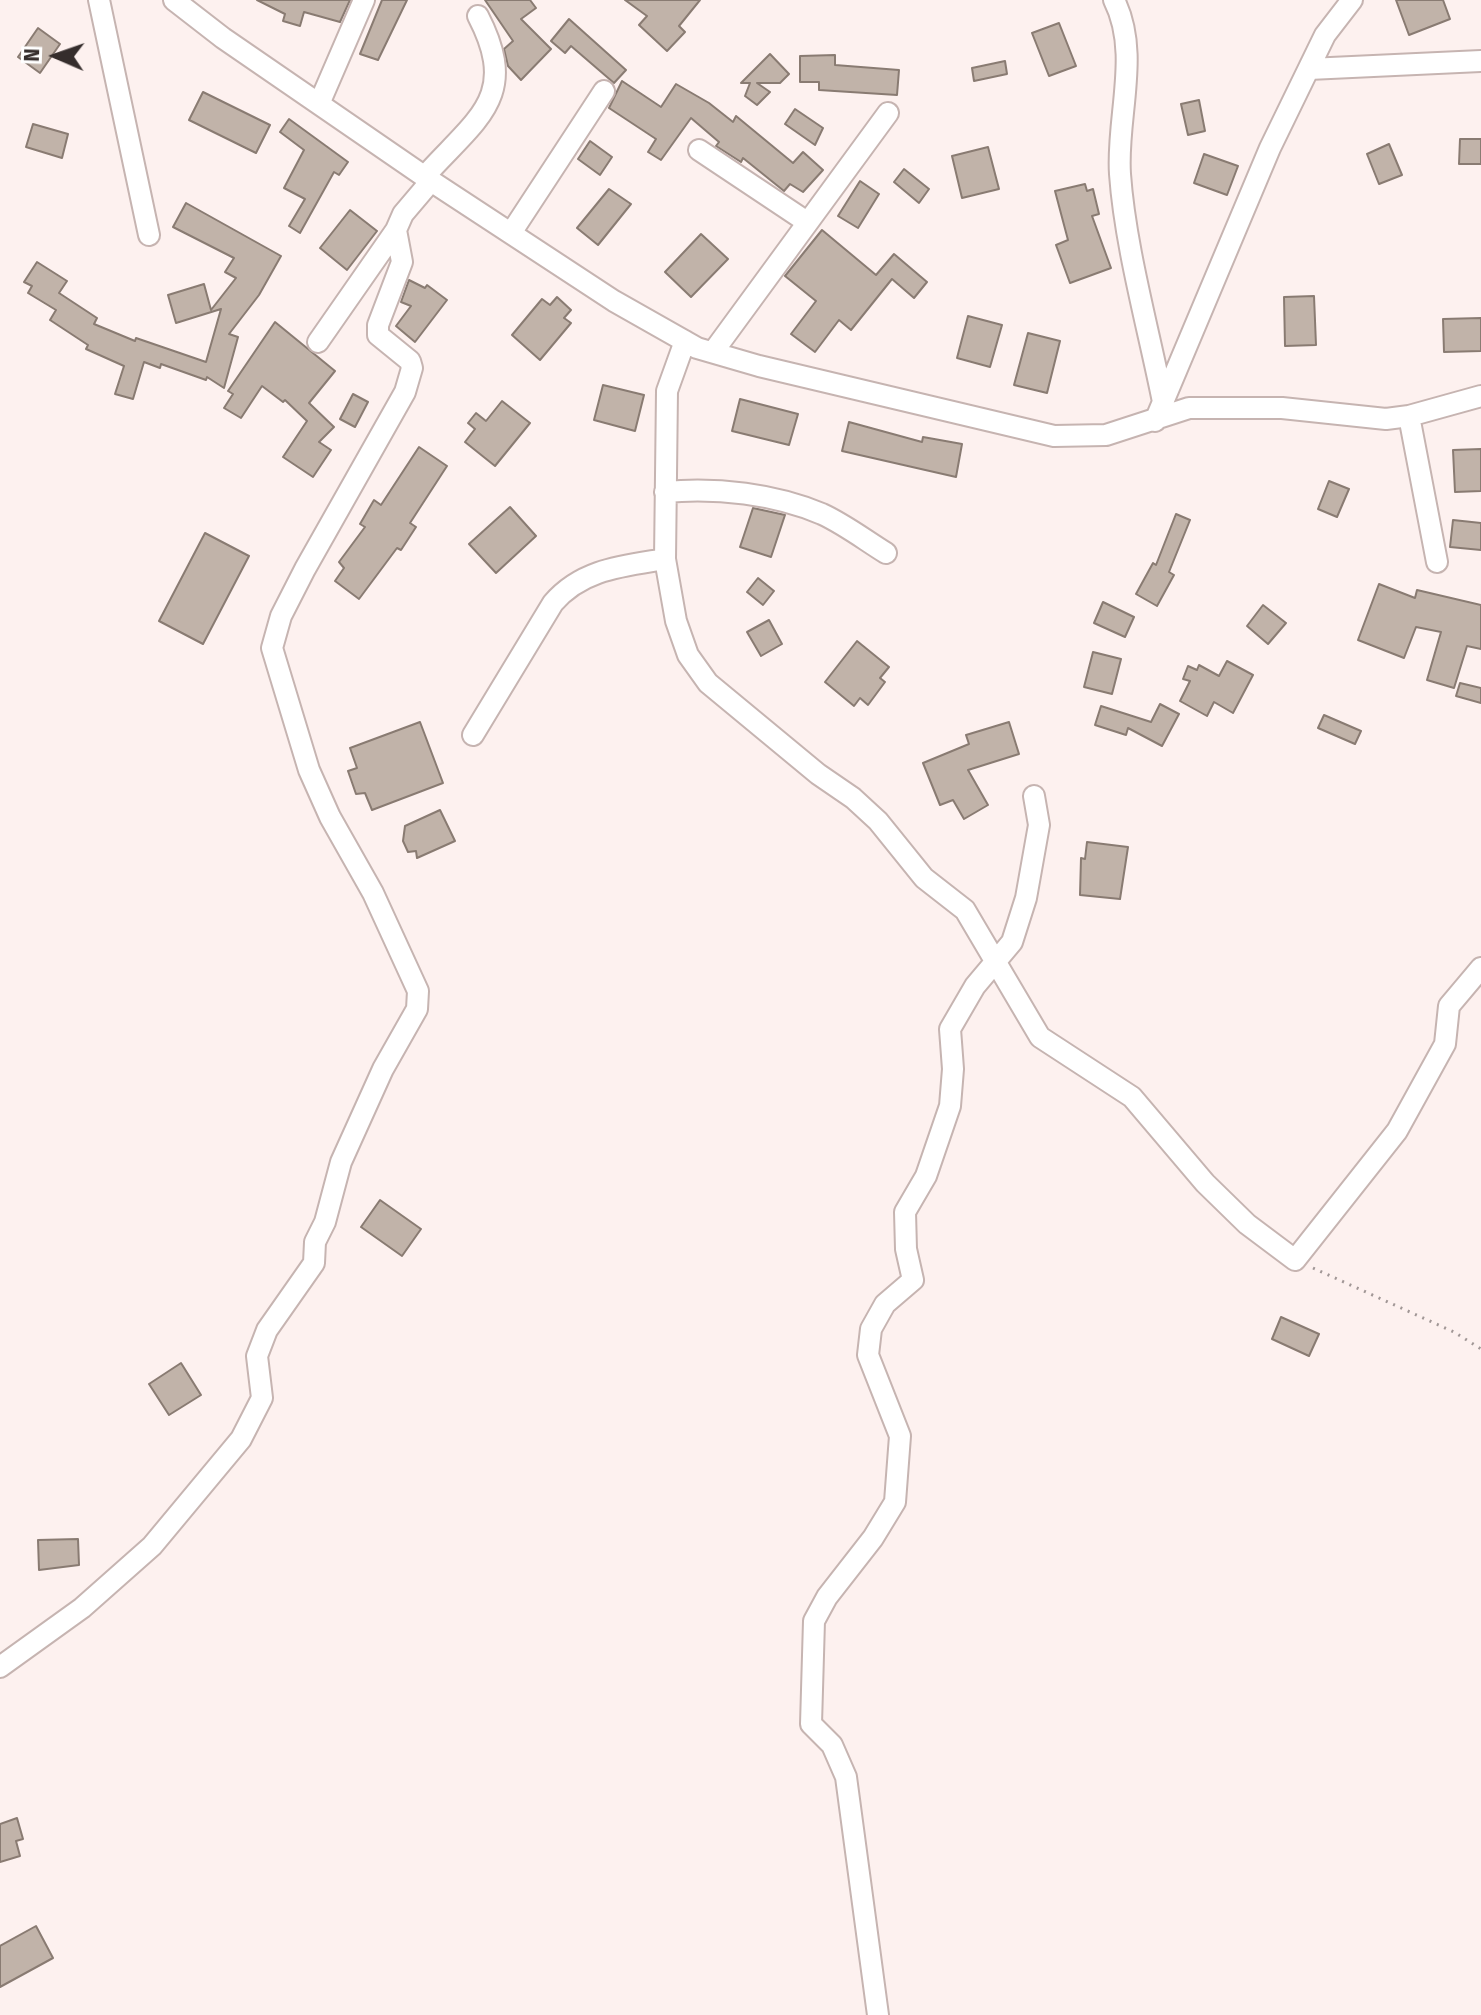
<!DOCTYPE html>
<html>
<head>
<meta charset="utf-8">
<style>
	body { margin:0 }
	#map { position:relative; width:1481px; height:2015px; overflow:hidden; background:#fdf1ef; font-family:"Fira Sans Condensed",sans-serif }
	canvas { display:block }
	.north { position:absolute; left:16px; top:16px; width:80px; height:80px; -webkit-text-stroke:6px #fff; paint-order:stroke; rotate:272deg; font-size:22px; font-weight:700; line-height:32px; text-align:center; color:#352d2c }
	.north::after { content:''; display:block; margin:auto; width:28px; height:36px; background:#352d2c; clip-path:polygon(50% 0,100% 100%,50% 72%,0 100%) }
</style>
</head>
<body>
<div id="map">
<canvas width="1481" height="2015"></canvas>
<div class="north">N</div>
</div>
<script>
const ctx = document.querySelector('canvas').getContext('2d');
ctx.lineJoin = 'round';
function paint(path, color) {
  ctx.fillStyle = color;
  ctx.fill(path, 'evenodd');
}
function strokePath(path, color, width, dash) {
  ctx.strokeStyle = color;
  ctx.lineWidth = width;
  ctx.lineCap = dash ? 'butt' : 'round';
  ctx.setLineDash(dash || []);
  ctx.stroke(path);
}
const building = new Path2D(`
	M257,0H350L340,22L304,12L300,26L283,21L285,14Z
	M382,0H407L378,60L360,54Z
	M485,0H530L536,8L521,19L551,49L521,80L508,66L504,49L513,41Z
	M625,0H700L679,26L685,32L667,51L639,25L647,16Z
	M1396,0H1443L1450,19L1409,35Z
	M569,19L626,70L614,83L571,46L565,53L551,41Z
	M1059,23L1076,66L1049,76L1032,33Z
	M38,28L60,44L40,73L18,57Z
	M770,54L789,74L780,83H757L770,92L757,105L745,96L750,83H741Z
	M835,55V65L899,70L897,95L819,90V82H800V56Z
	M1005,61L1007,74L974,81L972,68Z
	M622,81L661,107L676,84L709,103L733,122L736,116L793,163L803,152L823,170L803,192L790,184L784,191L743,158L741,162L716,146L719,142L691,118L661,160L648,152L656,139L609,108Z
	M203,92L270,125L256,153L189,120Z
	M1199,100L1205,131L1188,135L1181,104Z
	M795,109L823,128L815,145L785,124Z
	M289,119L348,162L339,175L334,172L300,233L289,226L305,199L284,188L304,150L280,132Z
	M33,124L68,134L62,158L26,147Z
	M1460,139H1481V164H1459Z
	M590,141L612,157L600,175L578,159Z
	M1389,144L1402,175L1379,184L1367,154Z
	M988,147L999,189L962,198L952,156Z
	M1204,154L1238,166L1227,195L1194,183Z
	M904,169L929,189L919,203L894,182Z
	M860,181L879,194L858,228L838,216Z
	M1085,184L1087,191L1093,189L1099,214L1092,216L1111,268L1070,283L1056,245L1068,240L1055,191Z
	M609,189L631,204L598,245L577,228Z
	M186,203L281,256L259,295L229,334L238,337L224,388L207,377L206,380L161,364L160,368L144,362L133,399L115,394L124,366L86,349L88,345L50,320L56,310L28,293L32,286L24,282L37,262L67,281L59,293L97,318L94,324L135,341L136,338L206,362L221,309L176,323L168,295L204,284L211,310L236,278L225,272L234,258L173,227Z
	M350,210L377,231L347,270L320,248Z
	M822,230L876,275L894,254L927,282L914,298L892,279L851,330L839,320L815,352L791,334L816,301L785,276Z
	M701,234L728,259L691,297L665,272Z
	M409,280L425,288L427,285L447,300L415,342L396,326L411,306L401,302Z
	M1314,296L1316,345L1285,346L1284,297Z
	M557,297L571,310L564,318L571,323L540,360L512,335L542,299L550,305Z
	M968,316L1002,325L990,367L957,358Z
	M1481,318V351L1444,352L1443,319Z
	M275,322L335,371L309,403L334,427L319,442L331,450L313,477L283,457L307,421L285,400L283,402L262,386L241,418L224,408L233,394L228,391Z
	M1028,333L1060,341L1047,393L1014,385Z
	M603,385L644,395L635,431L594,420Z
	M353,394L368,402L355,427L340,419Z
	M740,399L798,414L789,445L732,431Z
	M502,401L530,423L495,466L465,442L475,429L468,423L476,413L486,421Z
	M849,422L922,442L923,437L962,444L956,477L842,451Z
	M419,447L447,466L410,523L416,527L401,550L397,548L359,599L335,581L344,568L339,562L365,527L360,524L374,500L381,505Z
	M1481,449V491L1455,492L1453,450Z
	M1329,481L1349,489L1337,517L1318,509Z
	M510,507L536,536L496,573L469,544Z
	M753,508L785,515L771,557L740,547Z
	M1176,514L1190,520L1169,572L1174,575L1157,606L1136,594L1153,563L1156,565Z
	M1453,520L1481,523V550L1450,547Z
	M205,533L249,556L203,644L159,621Z
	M758,578L774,591L763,605L747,592Z
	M1379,584L1415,598L1417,590L1481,605V649L1467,646L1454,688L1427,680L1441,632L1416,627L1404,658L1358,640Z
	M1103,602L1134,617L1125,637L1094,623Z
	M1263,605L1286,623L1268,644L1247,626Z
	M769,620L782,644L761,656L747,632Z
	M857,641L889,667L880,678L885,682L868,705L860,698L854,706L825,682Z
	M1093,652L1121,659L1112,694L1084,687Z
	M1227,661L1253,675L1233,713L1214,702L1207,716L1180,701L1190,681L1183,679L1188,666L1197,670L1199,665L1219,676Z
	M1460,683L1481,688V703L1456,696Z
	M1160,704L1179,714L1162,746L1128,728L1126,735L1095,725L1101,706L1151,722Z
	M1324,715L1361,731L1355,744L1318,728Z
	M420,722L443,783L372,810L365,793L356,794L348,771L357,768L350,748Z
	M1009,722L1019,754L968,770L988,805L964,819L953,800L940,805L923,763L969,744L966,735Z
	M440,810L455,841L417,858L416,851L408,852L403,841L405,826Z
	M1087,842L1128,847L1120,899L1080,895L1081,858L1085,859Z
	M380,1200L421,1229L402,1256L361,1227Z
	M1281,1317L1319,1334L1309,1356L1272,1339Z
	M181,1363L201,1395L169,1415L149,1384Z
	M78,1539L79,1565L39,1570L38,1540Z
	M17,1818L23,1839L16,1841L20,1856L0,1862V1824Z
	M36,1926L53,1958L0,1987V1946Z`);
const path = new Path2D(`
	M1313,1268L1454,1332L1481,1349`);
const street = new Path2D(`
	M99,0L149,235
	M174,0L223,38L431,181L614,301L697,348L759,366L1054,436L1106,435L1189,408H1282L1386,419L1409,416L1481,396
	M1114,0C1141,53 1116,118 1120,174C1125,246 1149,331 1163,402
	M1309,69L1481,61
	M319,104L364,0
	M699,150L807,222
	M425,176C477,118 520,97 478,16
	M511,233L604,91
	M685,341L667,391L665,559L676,621L688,655L708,683L818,774L853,798L878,821L924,878L965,910L1040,1037L1132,1097L1205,1183L1247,1224L1295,1260L1397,1131L1445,1044L1449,1006L1481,968
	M318,342L396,230
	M713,352L888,113
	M1409,416L1437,562
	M1155,421L1270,148L1325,35L1352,0
	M665,492C716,487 775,494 822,514C844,524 865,540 886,553
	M473,735L553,603C582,569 623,566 665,559
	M0,1667L82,1608L152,1546L241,1439L262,1398L257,1356L267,1330L314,1263L315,1242L325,1222L341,1162L383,1069L417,1009L418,991L373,893L330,817L309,770L272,648L281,616L305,569L405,392L412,368L410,361L378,335V325L402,262L396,230L403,214L431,181
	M878,2015L846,1777L832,1745L811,1724L814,1621L827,1597L873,1538L895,1502L900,1436L868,1355L871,1329L885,1304L913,1280L906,1249L905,1212L926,1176L950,1106L953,1069L950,1029L975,986L1012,942L1026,898L1039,825L1034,796`);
paint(building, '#c1b3a9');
strokePath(building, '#897b72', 2);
strokePath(street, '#c6b4b1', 24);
strokePath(path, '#a19796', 3, [2, 6]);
strokePath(street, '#fff', 20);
</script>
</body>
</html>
